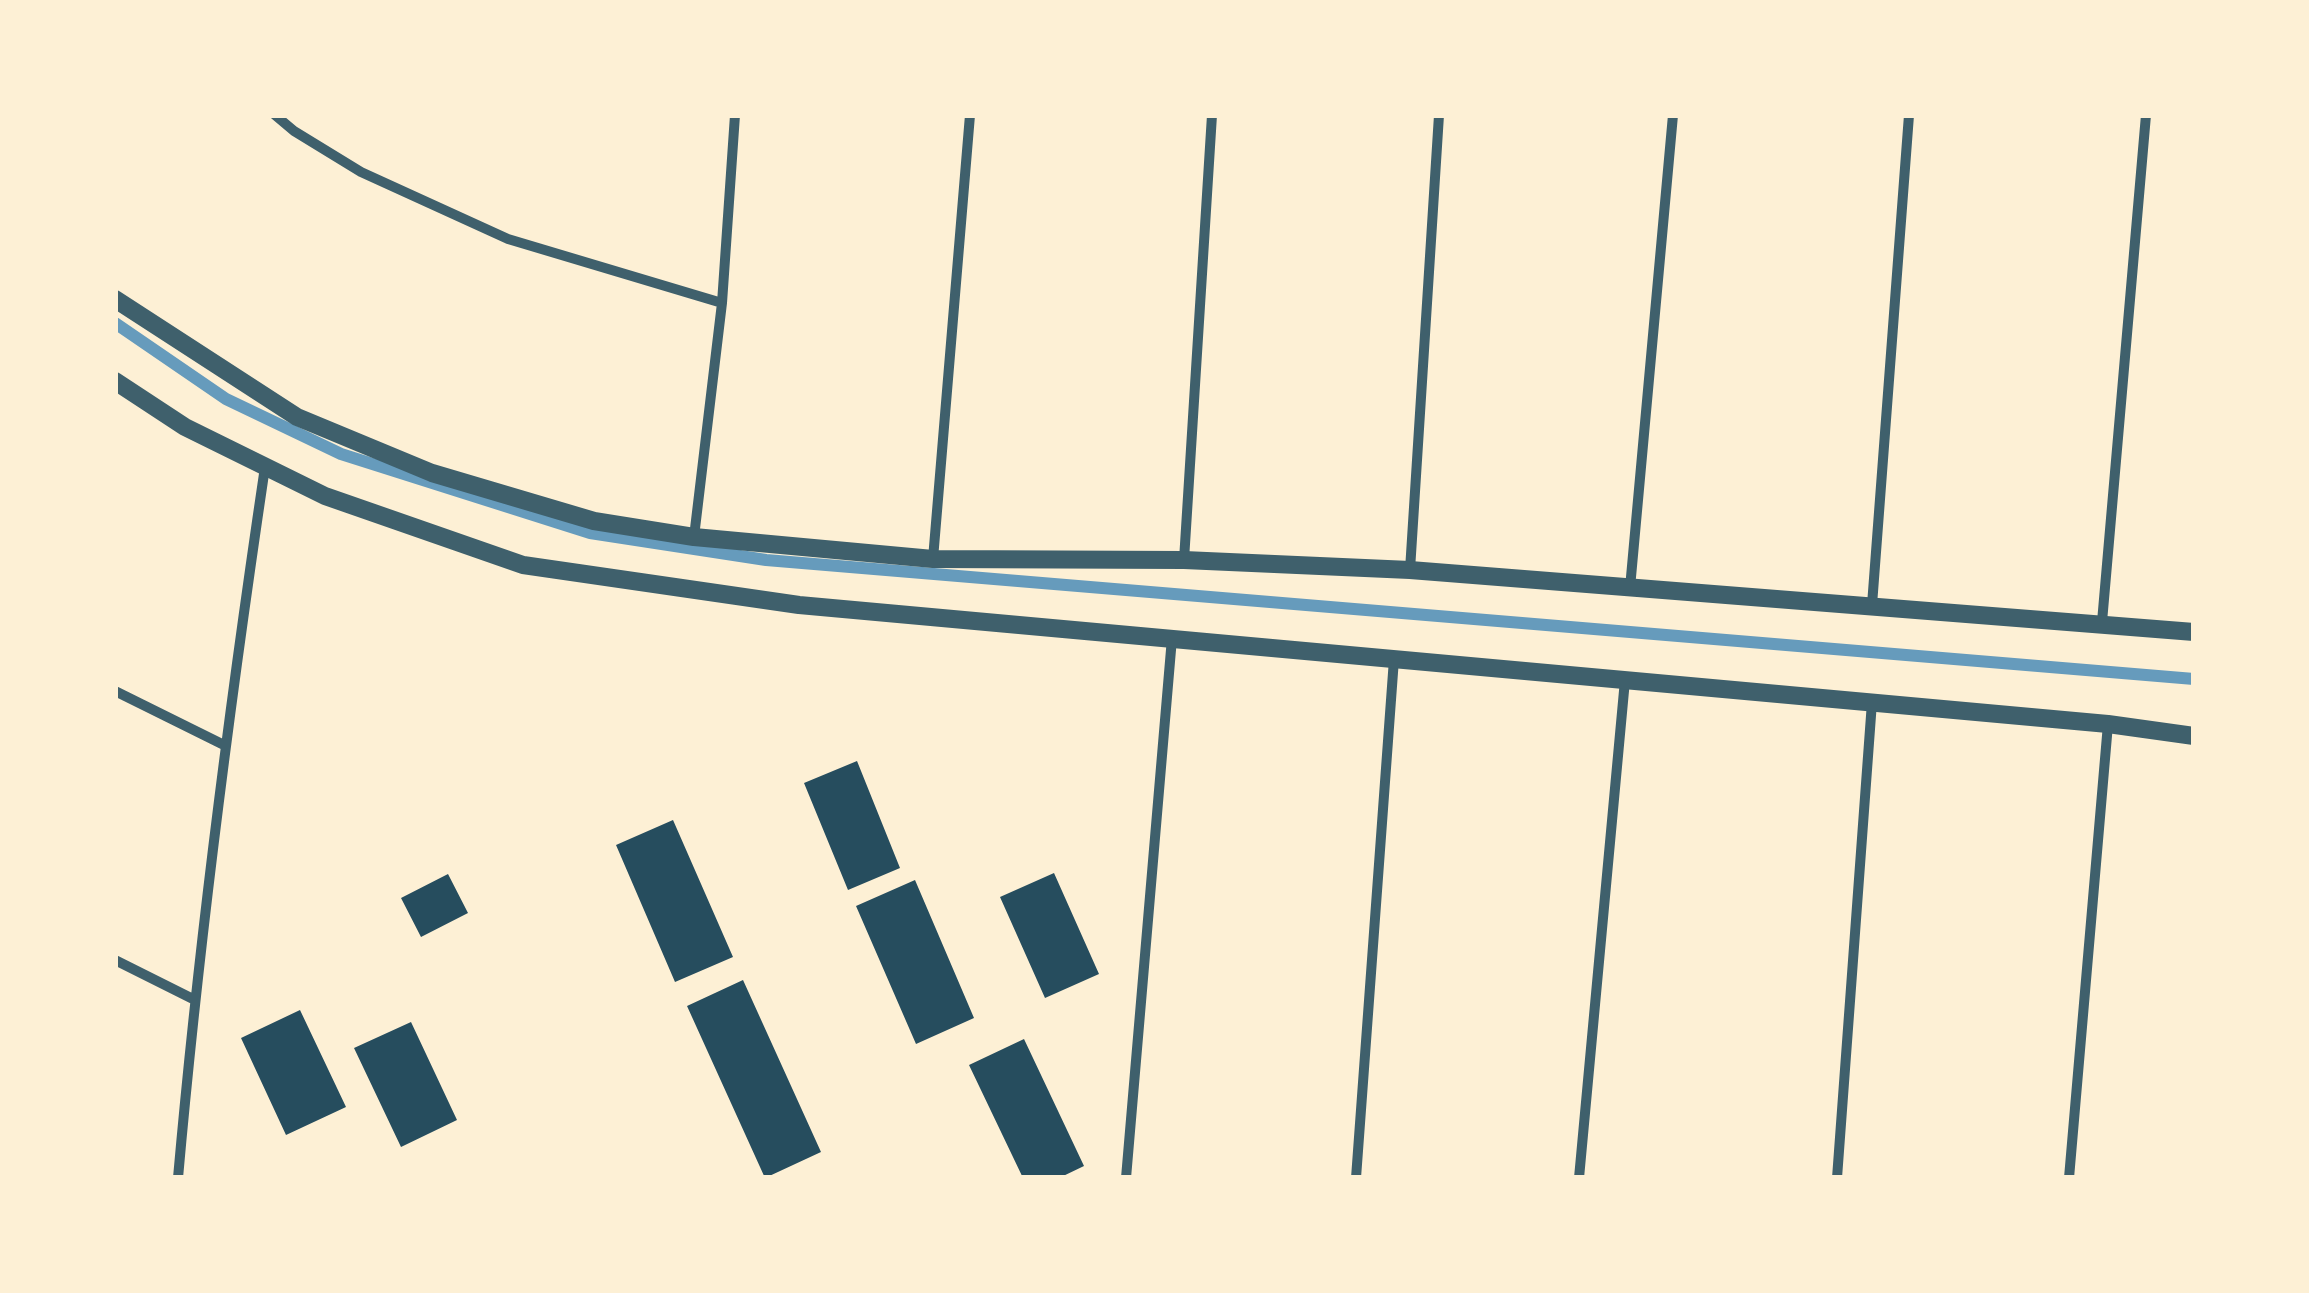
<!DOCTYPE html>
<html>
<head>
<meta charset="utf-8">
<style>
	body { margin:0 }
	#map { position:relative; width:2309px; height:1293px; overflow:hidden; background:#fdf0d5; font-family:Roboto,sans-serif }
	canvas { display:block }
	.frame { position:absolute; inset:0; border:118px solid #fdf0d5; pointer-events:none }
</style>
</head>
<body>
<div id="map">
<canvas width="2309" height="1293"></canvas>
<div class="frame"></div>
</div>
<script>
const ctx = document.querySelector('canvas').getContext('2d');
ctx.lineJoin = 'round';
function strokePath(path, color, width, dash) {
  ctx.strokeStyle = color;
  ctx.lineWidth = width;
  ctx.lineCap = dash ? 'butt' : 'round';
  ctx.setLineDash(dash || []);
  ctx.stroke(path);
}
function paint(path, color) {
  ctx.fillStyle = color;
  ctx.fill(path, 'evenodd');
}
const stream = new Path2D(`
	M115,323L226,399L341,454L590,533L766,560L2194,679`);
const building = new Path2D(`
	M857,761L900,868L848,890L804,783Z
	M673,820L733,957L675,982L616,845Z
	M1054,873L1099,974L1045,998L1000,897Z
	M448,874L468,913L421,937L401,898Z
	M915,880L974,1018L916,1044L856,906Z
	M743,980L821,1152L765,1178L687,1006Z
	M300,1010L346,1107L286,1135L241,1038Z
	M411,1022L457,1120L401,1147L354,1048Z
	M1024,1039L1084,1166L1059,1178H1023L969,1065Z`);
const minor = new Path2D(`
	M275,115L294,131L361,172L508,239L722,303
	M694,537L722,303L735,115
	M933,559L970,115
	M1184,560L1212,115
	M1410,570L1439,115
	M1630,588L1673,115
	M1872,605L1909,115
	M2102,622L2146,115
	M115,691L224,745
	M115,960L193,999
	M178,1178C199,940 230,703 265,467
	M1126,1178L1172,638
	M1356,1178L1394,659
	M1579,1178L1625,680
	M1837,1178L1872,702
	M2069,1178L2108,724`);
const tertiary = new Path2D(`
	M115,299L297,417L432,473L594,521L694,537L933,559L1184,560L1410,570L2194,632
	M115,381L185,427L325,496L523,565L799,605L2108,724L2194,736`);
strokePath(stream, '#669bbc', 12);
paint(building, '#264d5e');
strokePath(minor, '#3f606c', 10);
strokePath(tertiary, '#3f606c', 18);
</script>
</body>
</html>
